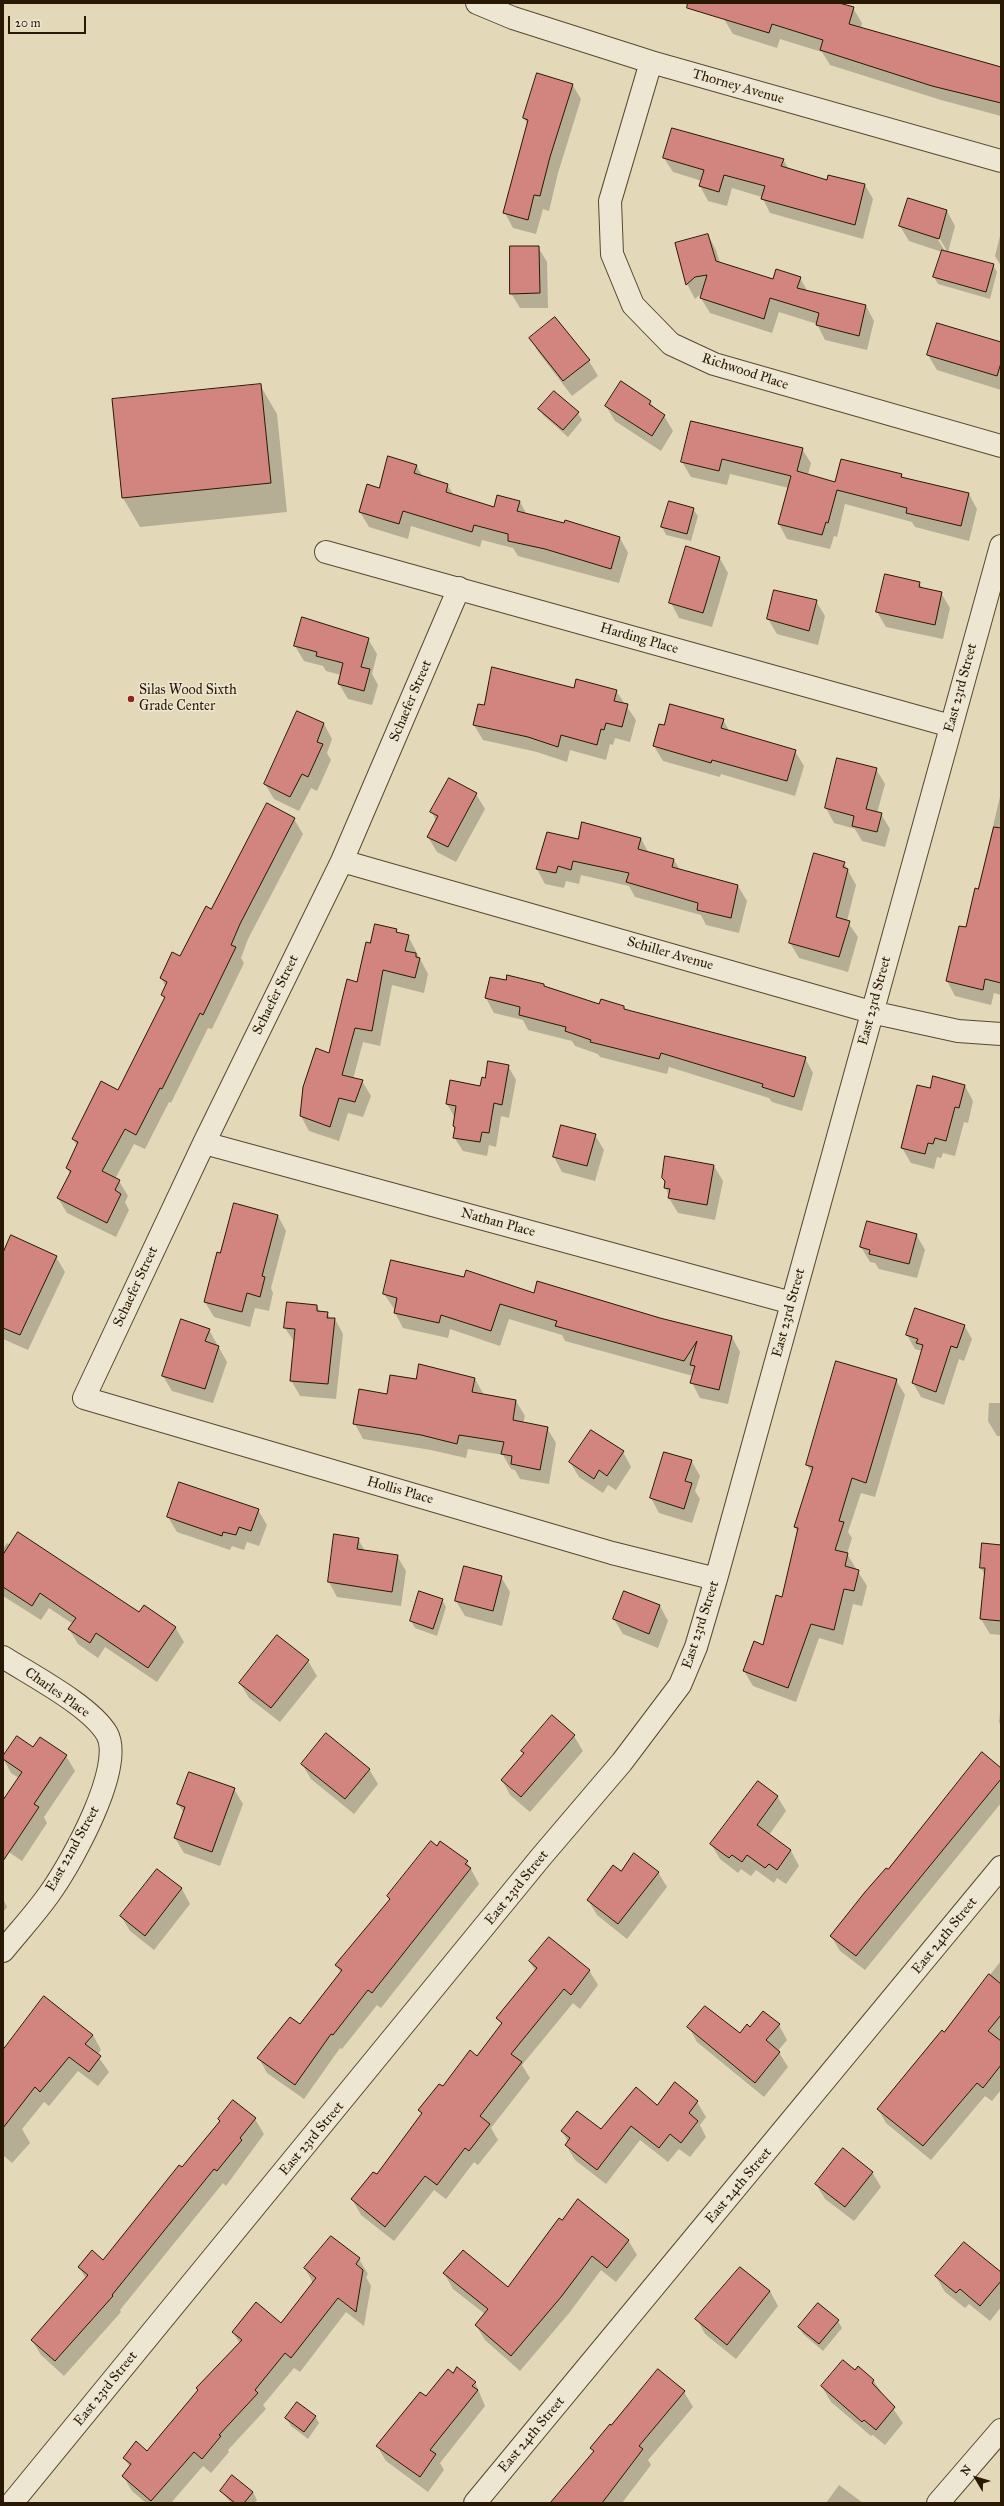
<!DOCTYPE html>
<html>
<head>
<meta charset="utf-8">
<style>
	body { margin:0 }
	#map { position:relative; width:1004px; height:2506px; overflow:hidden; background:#e3d9b9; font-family:"IM FELL Great Primer",serif }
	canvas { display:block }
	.frame { position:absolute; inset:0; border:4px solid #291803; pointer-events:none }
	.north { position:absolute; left:956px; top:2458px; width:40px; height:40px; -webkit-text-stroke:3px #ede6d2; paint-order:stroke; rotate:308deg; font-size:11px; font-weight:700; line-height:16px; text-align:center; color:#291803 }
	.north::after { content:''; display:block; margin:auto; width:14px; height:18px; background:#291803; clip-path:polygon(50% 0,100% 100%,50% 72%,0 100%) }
	.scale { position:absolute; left:8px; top:16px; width:78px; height:18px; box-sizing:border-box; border:2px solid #291803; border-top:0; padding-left:5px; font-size:12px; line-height:14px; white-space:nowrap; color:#291803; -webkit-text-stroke:3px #ede6d2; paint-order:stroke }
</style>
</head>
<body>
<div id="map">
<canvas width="1004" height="2506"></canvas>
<div class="frame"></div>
<div class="north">N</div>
<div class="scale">20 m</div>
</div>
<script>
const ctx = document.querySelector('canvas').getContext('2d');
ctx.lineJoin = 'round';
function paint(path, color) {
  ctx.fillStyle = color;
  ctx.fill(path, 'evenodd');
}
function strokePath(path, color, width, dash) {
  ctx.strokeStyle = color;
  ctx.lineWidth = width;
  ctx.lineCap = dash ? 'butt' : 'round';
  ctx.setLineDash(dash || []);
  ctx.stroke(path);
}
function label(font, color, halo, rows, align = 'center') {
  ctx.font = font + ' "IM FELL Great Primer",serif';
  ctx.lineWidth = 3;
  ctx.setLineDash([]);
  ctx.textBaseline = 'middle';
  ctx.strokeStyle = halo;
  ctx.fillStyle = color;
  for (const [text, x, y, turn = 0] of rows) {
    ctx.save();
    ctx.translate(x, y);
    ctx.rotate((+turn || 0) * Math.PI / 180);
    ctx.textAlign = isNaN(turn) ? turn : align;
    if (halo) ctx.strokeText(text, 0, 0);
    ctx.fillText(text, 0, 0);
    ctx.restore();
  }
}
const shadow = new Path2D(`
	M729,3H836L853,8L862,23L861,28L1001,68V116L941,100L830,65L822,52L780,39L777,48L733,34L724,19Z
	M572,84L581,99L558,173L549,211L543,209L536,234L513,228L505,213L528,125L524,118Z
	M664,158L783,159L789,170L827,181L865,185L873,199L863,239L770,213L762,197L732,188L727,206L708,201L700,186L702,181L673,172Z
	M947,211L955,226L948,252L993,265L997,272L990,299L938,284L934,277L942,252L909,241L900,226ZM937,234L947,251H945L935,235Z
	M1001,232V266L995,256Z
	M708,235L716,250L720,263L773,280L800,278L808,292L866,306L874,321L867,350L825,340L817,324L779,312L772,333L710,313L701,298L703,292L695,299L687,284Z
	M538,247L547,262L548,308H520L511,293Z
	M555,318L589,361L598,376L572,396L539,353L530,338Z
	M1001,343V390L937,370L928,355Z
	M260,385L277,414L287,512L140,527L123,498Z
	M650,401L655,410L664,416L673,431L661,451L615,421L606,406Z
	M539,409L578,413L582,420L568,437L544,416Z
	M802,449L811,463L808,475L836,483L901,475L903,479L969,494L977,509L969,541L915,527L912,522L845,504L837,537L834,536L830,549L787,539L779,524L789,488L730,474L727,485L691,477L682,462Z
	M416,465L423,477L447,485L454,495L495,508L520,502L527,515L620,538L628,553L619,583L518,556L513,548L482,540L480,547L411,526L408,539L369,527L360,512L379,489Z
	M693,509L698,516L691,541L666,535L662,527Z
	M719,557L728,573L712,627L679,618L671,603Z
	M919,583L923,589L941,593L950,608L943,639L886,627L877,612Z
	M816,601L825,616L818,645L777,634L768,619Z
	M368,639L377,654L372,674L378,685L372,705L348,699L339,684L341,675L326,671L323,666L304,661L295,646Z
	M575,689L616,691L636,720L630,742L615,738L613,745L610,744L606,760L570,750L567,762L537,752L483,740L474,725L478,705L485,706Z
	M723,720L730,732L795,751L804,766L795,796L721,774L720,777L663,761L654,746Z
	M324,724L332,739L327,753L331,760L317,791L311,788L299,811L274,799L265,784Z
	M876,769L885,784L877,813L881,814L890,829L885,847L862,841L855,829L834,823L826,808Z
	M1001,792V995L994,993L991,1005L955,996L947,981L978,891Z
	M476,794L485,809L456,862L437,852L428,837L436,821L432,812Z
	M294,819L303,834L248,939L241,958L244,963L212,1029L208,1028L171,1103L169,1102L145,1149L134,1144L115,1179L119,1181L128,1196L125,1202L129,1210L116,1237L67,1213L58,1198L70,1174L67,1168L77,1146L73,1139L118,1091L165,1000L162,995L166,987L161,978L181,957L212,910Z
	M641,839L649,853L674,860L680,870L738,886L747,901L739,933L706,925L701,915L635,897L629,886L581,875L579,884L566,881L564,888L545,884L537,869L579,840Z
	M844,863L856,885L847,921L858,937L848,972L799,958L790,943Z
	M396,930L399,934L408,936L428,974L424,993L392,985L380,1046L363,1042L353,1079L362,1081L371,1096L363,1117L348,1113L339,1141L309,1131L301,1116L330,1055L371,944Z
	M545,988L600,1005L624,1007L626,1011L805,1058L813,1073L802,1111L772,1102L769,1098L669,1067L667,1074L600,1057L598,1054L575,1046L572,1041L528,1030L523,1020L494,1013L486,998Z
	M508,1066L516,1080L509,1118L501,1116L496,1147L489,1145L487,1156L463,1151L454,1137L455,1118L447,1104L481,1087L486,1079Z
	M965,1086L973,1101L968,1123L964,1122L955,1156L943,1153L941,1158L937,1157L934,1169L911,1163L902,1148L930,1089Z
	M595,1135L604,1150L595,1181L562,1172L554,1157Z
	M666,1157L714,1166L723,1181L715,1220L678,1213L669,1198L663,1178Z
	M278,1216L286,1231L271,1288L273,1293L269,1311L255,1308L250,1327L214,1317L205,1302L221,1255Z
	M916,1234L925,1250L917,1278L879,1269L875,1263L870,1262L861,1247Z
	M3,1256L56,1257L65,1272L28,1350L3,1339Z
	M384,1294H535L732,1337L740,1352L728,1404L700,1398L692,1383L693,1376L565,1341L562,1335L509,1319L500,1346L450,1329L448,1338L403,1328L395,1313V1310Z
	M317,1306L320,1312L327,1313L331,1319H335L343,1334L336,1399L300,1396L291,1380L295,1343L285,1328Z
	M964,1325L972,1339L964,1361L959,1359L944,1405L921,1397L913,1383L923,1351L915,1349L907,1335Z
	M209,1330L227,1362L213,1403L172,1391L163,1376Z
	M475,1379L484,1395L516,1401L525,1416L523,1423L547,1428L556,1443L549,1484L520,1479L515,1470L511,1469L503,1455L468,1449L466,1458L431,1450L363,1439L355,1424L388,1395L417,1380Z
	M896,1380L905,1395L875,1497L861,1493L848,1532L852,1538L847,1554L867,1586L862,1606L853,1604L843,1645L819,1638L796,1702L753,1686L744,1671L764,1646L783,1598L798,1533L795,1527L812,1473L807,1465Z
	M989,1403H1001V1442L1000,1436H997L988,1421Z
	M623,1452L631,1467L616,1490L608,1485L603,1493L579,1477L570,1462Z
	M691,1460L700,1476L695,1491L700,1499L692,1523L659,1513L651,1498Z
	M258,1510L267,1525L259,1546L247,1542L244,1550L232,1546L230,1550L177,1532L168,1517Z
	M358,1539L365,1551L397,1556L406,1571L401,1606L337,1597L329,1582Z
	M7,1543L139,1614L175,1627L184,1642L157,1682L105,1647L98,1658L78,1644L69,1629L73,1624L49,1608L41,1620L3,1596V1549Z
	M1001,1546V1635L990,1634L981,1619L985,1576L981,1568Z
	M501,1577L510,1592L502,1626L465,1616L456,1601Z
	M442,1600L446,1607L437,1636L415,1628L411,1621Z
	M660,1606L668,1621L658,1648L623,1634L614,1619Z
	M308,1661L317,1676L280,1722L249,1698L240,1683Z
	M1001,1702V1726L999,1722Z
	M574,1736L583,1751L530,1812L510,1795L502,1780L524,1754L523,1751Z
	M34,1749L66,1756L75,1771L44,1817L47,1823L22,1861L3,1848V1801L19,1778L11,1773L3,1758Z
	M302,1764L369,1769L378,1784L354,1814L311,1779Z
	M1001,1769V1803L865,1970L840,1951L831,1936L888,1871Z
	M234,1789L243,1804L220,1866L184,1853L175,1838L184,1813L178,1804Z
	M777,1796L786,1811L769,1835L791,1851L799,1866L786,1884L777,1878L774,1883L756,1870L751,1876L741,1869L738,1873L720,1859L711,1844Z
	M437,1847L467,1862L479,1884L381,2008L377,2005L342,2049L340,2048L304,2099L267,2073L259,2058L300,2025L341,1973L336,1965L390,1900L388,1897Z
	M157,1870L182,1889L190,1904L154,1950L130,1931L121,1916Z
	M621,1872H658L667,1887L627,1939L597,1915L588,1900Z
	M3,1899L7,1907L3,1912Z
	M1001,1961V2038L999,2041L1001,2043V2090L992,2101L985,2096L931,2160L886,2123L878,2109L944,2033Z
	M530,1962L589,1970L598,1985L580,2009L573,2003L522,2065L530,2078L491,2128L498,2140L478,2165L474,2162L446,2199L434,2190L394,2241L361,2215L352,2199L377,2175L422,2115L419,2110L477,2058L502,2025L498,2018L536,1972Z
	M779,2025L787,2040L778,2051L788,2067L764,2097L697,2042L689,2027L740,2034L750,2028Z
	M93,2035L101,2050L97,2055L109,2072L98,2086L78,2071L49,2106L44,2102L22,2129L30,2143L12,2163L3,2155V2052Z
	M697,2102L706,2117L700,2125L706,2137L690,2157L679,2149L668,2162L640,2140L606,2184L575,2160L566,2145L568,2142L562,2131L601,2130L657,2106Z
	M219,2119H255L264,2134L226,2186L223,2183L120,2310L121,2312L64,2376L41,2355L32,2340L86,2279L79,2267L103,2261L220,2122Z
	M872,2172L881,2187L854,2221L825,2199L816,2184Z
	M331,2237L359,2259L368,2274L366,2277L371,2286L364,2326L346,2312L300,2372L294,2368L263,2405L266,2409L228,2450L229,2452L211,2473L203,2466L171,2503H146L132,2491L123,2476L130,2467L124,2458L148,2452L240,2344L233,2332L281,2324L313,2283L305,2268Z
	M628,2240L637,2255L616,2282L601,2270L570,2312L520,2371L485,2340L476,2325L485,2314L453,2289L444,2273L508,2288Z
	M1001,2273V2307L990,2321L969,2304L965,2308L945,2292L936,2277Z
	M770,2291L778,2306L736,2359L705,2334L697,2319Z
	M838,2321L842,2328L823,2351L803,2334L799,2327Z
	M855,2371L873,2380L903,2423L885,2445L873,2435L871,2436L831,2402L822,2387Z
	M453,2374L475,2382L485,2406L440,2463L444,2470L428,2492L386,2461L377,2446L426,2397Z
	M684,2392L693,2407L648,2460L651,2465L622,2503H551L594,2452L592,2448L611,2426Z
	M315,2416L319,2423L308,2439L291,2426L287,2419Z
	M839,2485L863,2503H826Z
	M221,2491L253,2492L257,2500L254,2503H231Z`);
const building = new Path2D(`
	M688,3H839L854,7L849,24L1001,67V103L932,86L820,50L823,40L772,24L769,33L687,8Z
	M537,73L573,84L550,157L540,196L534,195L528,220L503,213L528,120L523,118Z
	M672,128L784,159L781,166L827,180L828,175L865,184L855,225L761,199L765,186L724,175L719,192L699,186L704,170L663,158Z
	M908,198L947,210L939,239L899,226Z
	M708,234L716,261L773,279L776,269L801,277L797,288L866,305L859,336L816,325L819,313L770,298L764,319L700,298L707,275L695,277L686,285L675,243Z
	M510,246H539L540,293L510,294Z
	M942,250L994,264L986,292L933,277Z
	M555,317L590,360L563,381L529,338Z
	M937,323L1001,342V363L997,376L927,355Z
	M621,381L651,401L649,404L665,415L652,436L605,406Z
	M261,384L271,483L122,498L112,399Z
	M554,391L579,412L563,430L538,409Z
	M691,421L803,448L797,471L835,482L841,459L902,474L901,477L969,493L961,526L906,513L907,508L837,490L828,523L826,522L822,535L778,524L791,476L722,459L719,471L681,462Z
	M388,456L417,465L414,473L448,484L446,492L494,507L497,495L520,501L517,511L564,523L565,520L620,537L611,569L545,549L508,541V534L474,525L472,532L403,511L399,524L359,512L367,484L379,488Z
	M669,501L694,508L687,534L661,527Z
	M686,546L720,557L703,613L669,603Z
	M885,574L920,582L919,587L942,592L935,625L876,612Z
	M774,590L817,600L809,631L767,619Z
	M302,617L369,638L361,667L370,669L364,691L338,684L343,663L316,656L317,652L294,646Z
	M492,667L574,688L576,679L617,690L614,701L628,704L622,727L606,723L604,730L601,729L597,745L561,735L558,747L528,737L473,725L478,704L484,705Z
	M670,704L724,719L721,728L796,750L787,781L712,760L711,763L653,746L659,724L664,725Z
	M297,711L324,723L317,742L323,744L308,777L302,774L290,797L264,784Z
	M837,758L877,768L866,809L882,813L877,832L852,826L854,816L825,808Z
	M449,778L477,793L448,847L427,837L438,816L430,812Z
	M267,803L295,818L240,924L231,945L236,947L203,1015L200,1013L162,1089L160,1088L136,1135L125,1129L102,1171L120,1180L115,1190L121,1194L107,1223L57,1198L71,1171L66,1168L78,1142L72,1139L101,1081L118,1090L165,997L161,995L167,982L160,978L172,952L180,956L206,906L211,909Z
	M582,822L641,838L638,849L674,859L672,867L738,885L731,918L697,910L698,903L626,882L629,873L573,861L571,870L558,866L556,873L536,869L547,832L578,839Z
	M994,827L1001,828V983L985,979L983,990L946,981L959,926L966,927L975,888L978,889Z
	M814,853L845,862L843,867L848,869L836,917L850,921L839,957L789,943Z
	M375,924L397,929L396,932L409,935L405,951L416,953V957L420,958L415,978L383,970L372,1031L355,1028L342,1075L363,1080L355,1102L339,1098L330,1127L300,1116L303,1087L316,1048L329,1053L347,979L357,982L366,942L370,943Z
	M507,975L544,984V986L599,1004L601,999L624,1006V1009L806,1057L794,1097L762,1087L763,1084L661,1053L659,1059L590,1042L591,1040L565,1031L566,1027L519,1015L520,1007L485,998L490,977L506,980Z
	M488,1061L509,1065L502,1105L494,1103L489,1133L482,1132L480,1142L453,1138L455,1127L453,1126L456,1106L446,1104L450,1080L480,1086L482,1077L485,1078Z
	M933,1076L965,1085L959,1108L955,1107L946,1141L935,1138L933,1144L928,1143L925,1154L901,1148L917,1085L930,1088Z
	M561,1125L596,1134L587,1166L553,1157Z
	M665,1156L714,1165L707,1205L668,1198L670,1189L664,1188L665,1181L662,1178Z
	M234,1203L278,1215L262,1276L265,1277L260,1297L247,1293L242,1312L204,1302L217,1252L220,1253Z
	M867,1221L917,1234L909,1264L869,1254L870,1250L860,1247Z
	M11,1235L57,1256L20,1335L3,1328V1253Z
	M391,1260L464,1277L466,1270L534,1293L537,1281L660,1318L732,1336L719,1390L690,1383L695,1366L690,1365L697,1341L684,1361L555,1326L557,1321L500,1304L491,1331L441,1315L439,1323L394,1313L397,1298L383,1294Z
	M287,1302L317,1305V1311L328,1312L327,1318H335L328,1384L290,1381L295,1329L284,1328Z
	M915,1308L965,1325L957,1348L951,1346L936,1392L912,1383L923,1345L916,1343L918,1339L906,1335Z
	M181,1319L210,1329L205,1341L219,1346L205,1389L162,1376Z
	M836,1361L897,1379L866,1483L852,1478L839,1521L844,1522L835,1550L848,1553L845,1566L859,1570L854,1591L844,1589L834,1630L811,1624L788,1688L743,1671L754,1641L763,1645L776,1595L782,1597L798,1528L794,1527L813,1467L806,1465Z
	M419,1364L475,1378L472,1392L516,1400L513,1420L548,1427L540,1470L511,1464L512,1456L501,1454L504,1442L459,1435L457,1444L421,1435L353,1424L359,1389L387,1394L390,1375L416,1379Z
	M591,1430L624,1451L607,1476L599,1470L594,1479L569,1462Z
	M664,1452L692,1460L685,1481L692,1483L684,1509L650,1498Z
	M179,1482L259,1509L251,1531L239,1527L236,1535L223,1532L222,1536L167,1517Z
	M18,1532L139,1612L144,1605L176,1627L148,1668L96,1633L90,1643L68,1629L76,1618L40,1593L32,1606L3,1587V1555Z
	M334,1534L359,1538L357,1549L398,1555L392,1592L328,1582Z
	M982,1543L1001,1545V1621L980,1619L985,1568H980Z
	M464,1566L502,1576L493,1611L455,1601Z
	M419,1591L443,1599L433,1629L410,1621Z
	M624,1591L660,1605L649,1634L613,1619Z
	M277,1635L309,1660L271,1708L239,1683Z
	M552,1715L575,1735L521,1797L501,1780L524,1753L521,1751Z
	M326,1733L370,1769L345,1799L301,1764Z
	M17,1736L33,1747L40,1737L67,1755L34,1804L39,1807L3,1861V1800L22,1772L3,1759V1756Z
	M982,1752L1001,1768V1779L856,1956L830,1936L865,1892L886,1868L888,1869Z
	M189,1772L235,1788L212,1852L174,1838L185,1807L177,1804Z
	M758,1781L778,1796L757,1825L791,1850L777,1870L769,1864L765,1868L747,1855L742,1862L732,1855L729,1858L710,1844Z
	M431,1841L437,1846L440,1841L468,1861L465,1864L471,1868L372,1993L368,1990L333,2035L331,2034L295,2085L257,2058L290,2017L300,2024L342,1970L335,1965L390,1899L387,1896Z
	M634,1853L659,1872L618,1924L587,1900L613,1865L621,1871Z
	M157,1869L182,1888L145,1936L120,1916Z
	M549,1937L590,1970L571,1995L564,1989L511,2054L522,2062L480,2116L490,2124L469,2151L465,2148L437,2185L425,2176L385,2227L351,2199L373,2172L377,2174L422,2113L418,2110L439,2084L443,2086L470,2050L477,2056L502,2023L496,2018L537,1968L529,1961Z
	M989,1974L1001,1984V2015L988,2031L1001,2041V2065L983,2088L977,2083L923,2146L877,2109L942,2030L944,2032Z
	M44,1996L93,2035L85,2044L101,2056L89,2072L69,2057L40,2092L35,2087L3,2128V2050Z
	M705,2006L740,2033L747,2024L750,2027L763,2011L780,2024L766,2040L780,2052L755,2083L687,2027Z
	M675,2082L698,2101L689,2113L698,2121L681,2143L670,2134L659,2148L631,2126L597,2170L565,2145L570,2138L561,2131L577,2111L601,2129L636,2087L657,2105Z
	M233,2100L256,2118L240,2138L242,2140L217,2171L214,2169L112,2295L113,2296L55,2361L31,2340L88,2275L78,2267L92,2250L103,2260L179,2165L182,2167L220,2121L218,2119Z
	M843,2148L873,2172L845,2207L815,2184Z
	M578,2199L629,2240L607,2268L592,2256L561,2297L511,2356L475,2325L488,2309L443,2273L463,2250L508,2287L559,2218L562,2220Z
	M331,2236L360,2258L356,2264L363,2270L356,2312L338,2298L291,2358L285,2353L255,2390L258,2393L219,2435L221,2436L202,2459L194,2452L151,2501L122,2476L131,2464L123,2458L136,2441L147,2451L198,2390L196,2388L242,2340L232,2332L256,2302L281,2323L316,2278L304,2268Z
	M964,2242L1001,2272V2281L980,2306L960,2289L956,2293L935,2276Z
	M740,2267L770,2291L727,2345L695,2319Z
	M818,2303L839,2320L819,2344L798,2327Z
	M843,2360L855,2370L858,2366L874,2380L872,2383L895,2407L876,2430L864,2420L862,2422L821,2386Z
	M457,2367L476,2382L472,2386L478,2390L430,2450L436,2454L420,2477L376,2446L420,2392L426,2396L448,2369L453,2373Z
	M658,2369L685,2391L639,2446L643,2449L602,2503H550L594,2451L590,2448L610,2424L611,2425Z
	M297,2402L316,2416L304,2432L285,2418Z
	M232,2475L253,2492L244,2503H235L220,2491Z`);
const minor = new Path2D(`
	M477,3L513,18L651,62L1001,161
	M651,62L610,201L612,254L633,305L671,344L714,364L1001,446
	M326,552L951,726
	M459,588L342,861L204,1143L84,1398L612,1553L716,1579
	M342,861L871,1012L958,1031L1001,1034
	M204,1143L792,1303
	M3,1657C31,1675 91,1706 107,1734C125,1767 72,1861 52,1890C38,1911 19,1931 3,1951
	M12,2503L541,1857L622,1762L680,1685L696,1647L716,1579L1001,546
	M475,2503L1001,1867
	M938,2503L1001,2430`);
const markers = [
	[131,699,4,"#8f2418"]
];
const streetNames = [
	["Thorney Avenue",738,87,16],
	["Richwood Place",745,372,18],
	["Harding Place",639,639,16],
	["East 23rd Street",961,688,-75],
	["Schaefer Street",411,701,-67],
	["Schiller Avenue",670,954,16],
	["Schaefer Street",276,995,-64],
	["East 23rd Street",875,1001,-75],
	["Nathan Place",498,1223,15],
	["Schaefer Street",136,1287,-65],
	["East 23rd Street",789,1313,-75],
	["Hollis Place",400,1491,16],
	["East 23rd Street",701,1625,-72],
	["Charles Place",57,1693,35],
	["East 22nd Street",73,1849,-61],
	["East 23rd Street",517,1888,-51],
	["East 24th Street",945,1936,-51],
	["East 23rd Street",312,2139,-50],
	["East 24th Street",739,2186,-50],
	["East 23rd Street",106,2389,-51],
	["East 24th Street",532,2435,-50]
];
const poiNames = [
	["Silas Wood Sixth",139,691],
	["Grade Center",139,707]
];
paint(shadow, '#0003');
paint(building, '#d2847f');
strokePath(building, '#291803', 1);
strokePath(minor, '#584830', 24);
strokePath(minor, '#ede6d2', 22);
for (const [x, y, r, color] of markers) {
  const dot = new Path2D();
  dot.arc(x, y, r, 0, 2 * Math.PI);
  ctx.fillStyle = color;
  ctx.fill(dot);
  strokePath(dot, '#ede6d2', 1.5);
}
label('14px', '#291803', '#ede6d2', streetNames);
label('14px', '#291803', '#ede6d2', poiNames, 'left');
</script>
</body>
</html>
